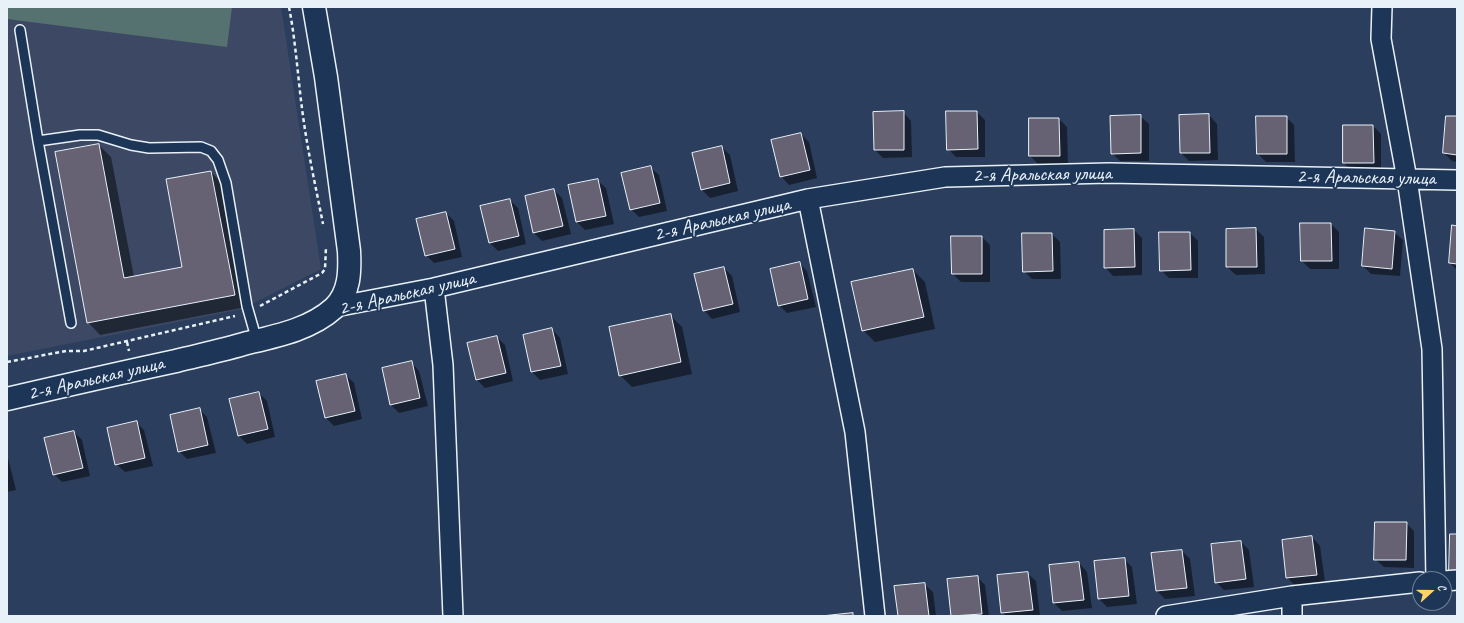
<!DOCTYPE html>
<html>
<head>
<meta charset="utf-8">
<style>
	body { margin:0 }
	#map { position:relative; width:1464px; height:623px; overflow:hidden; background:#2c3e5d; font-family:Caveat,sans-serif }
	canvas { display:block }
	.frame { position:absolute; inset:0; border:8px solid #e8f1f8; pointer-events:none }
	.north { position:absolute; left:1412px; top:571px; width:40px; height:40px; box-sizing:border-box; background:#1d3557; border:1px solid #6e8097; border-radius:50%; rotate:69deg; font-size:11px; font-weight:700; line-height:16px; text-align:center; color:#e8f1f8 }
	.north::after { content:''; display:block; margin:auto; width:14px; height:18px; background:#ffd166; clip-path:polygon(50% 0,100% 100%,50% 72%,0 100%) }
</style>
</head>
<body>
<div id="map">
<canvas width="1464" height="623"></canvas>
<div class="frame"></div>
<div class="north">С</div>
</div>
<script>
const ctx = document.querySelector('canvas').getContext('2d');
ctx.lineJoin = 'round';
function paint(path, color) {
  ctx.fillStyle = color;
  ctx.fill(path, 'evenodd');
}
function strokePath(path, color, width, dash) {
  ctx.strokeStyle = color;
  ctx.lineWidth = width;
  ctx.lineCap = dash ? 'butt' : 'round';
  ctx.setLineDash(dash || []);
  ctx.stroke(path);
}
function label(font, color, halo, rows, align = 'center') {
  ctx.font = font + ' Caveat,sans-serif';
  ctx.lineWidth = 4;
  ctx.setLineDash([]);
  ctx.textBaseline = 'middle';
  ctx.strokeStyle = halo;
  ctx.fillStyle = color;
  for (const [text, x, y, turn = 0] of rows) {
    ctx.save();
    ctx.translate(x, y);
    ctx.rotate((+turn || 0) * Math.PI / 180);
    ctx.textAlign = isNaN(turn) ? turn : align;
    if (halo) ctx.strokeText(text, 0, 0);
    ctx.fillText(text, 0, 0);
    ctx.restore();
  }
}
const built = new Path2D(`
	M7,7H281L321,269L242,309L7,356Z`);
const green = new Path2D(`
	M7,7H232L227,47L7,19Z`);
const shadow = new Path2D(`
	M903,112L911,121L912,157L883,158L875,150Z
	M977,112L985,120V157H956L948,149Z
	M1209,115L1217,124L1218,160L1189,161L1181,153L1180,116Z
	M1140,116L1149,124V161H1120L1112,153Z
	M1286,117L1294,125L1295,162H1266L1258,154Z
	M1457,117V162L1452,161L1444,153Z
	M1030,119H1059L1067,127L1068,164H1038L1030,156Z
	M1373,126L1381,134V171H1352L1344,163Z
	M801,134L809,142L817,178L789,185L781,176Z
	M99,145L111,157L134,277L184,268L211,172L223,184L246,307L100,335L88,322Z
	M722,147L730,155L738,191L710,198L702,190Z
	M650,167L659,175L667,211L639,217L631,209Z
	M597,180L606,188L614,224L585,230L577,222L569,186Z
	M554,190L562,198L571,234L542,241L534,233L526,197Z
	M510,200L518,208L526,244L498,251L490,243Z
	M446,213L454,221L462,257L434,263L426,255Z
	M1331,224L1339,232V269H1310L1302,261Z
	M1457,227V270L1450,263Z
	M1256,229L1264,237L1265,274L1236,275L1227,267V230Z
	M1134,230L1142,238V275L1113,276L1105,267Z
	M1394,232L1403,240L1400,276L1371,274L1363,266Z
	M1190,233L1198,241V278H1169L1161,270Z
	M1052,234L1060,242L1061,279H1032L1024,271Z
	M982,237L990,245V282H961L953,274Z
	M799,263L807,271L816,307L787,313L779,305Z
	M724,268L732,276L740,312L712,319L704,310Z
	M913,270L925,282L935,329L875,342L863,330Z
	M670,315L682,327L692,374L632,387L620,375Z
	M552,329L560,338L568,374L540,380L532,372L524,336Z
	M497,337L505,345L513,381L485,388L477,380Z
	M411,362L419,371L428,406L399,413L391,405L383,369Z
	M346,375L354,383L362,419L334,426L326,418Z
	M259,393L267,401L275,437L247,444L239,436L230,400Z
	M199,409L207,417L216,453L187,459L179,451Z
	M136,422L144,430L153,466L125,472L116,464Z
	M74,432L82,440L90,476L62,482L54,474Z
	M7,454L16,490L7,492Z
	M1406,523L1414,531V568L1384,567L1375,559Z
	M1312,537L1320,546L1325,582L1295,586L1287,577Z
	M1241,542L1249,550L1254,587L1224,590L1216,582Z
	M1182,551L1190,559L1195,596L1165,599L1157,591Z
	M1124,559L1132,567L1137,604L1107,607L1099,599Z
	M1079,563L1087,572L1092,608L1062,611L1054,603L1050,566Z
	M1027,573L1036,581L1040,616H1006L1002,612Z
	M977,577L985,585L989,616H952L948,580Z
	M924,584L933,592L936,616H899Z`);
const building = new Path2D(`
	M904,111V150H874L873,112Z
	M946,111H977L978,149L947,150Z
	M1209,114L1210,153H1180L1179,115Z
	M1141,115V153L1111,154L1110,116Z
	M1256,116H1287V154H1257Z
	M1446,116H1457V155L1443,153Z
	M1029,118H1059L1060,156H1029Z
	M1343,125H1373L1374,163H1343Z
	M801,133L810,170L780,177L771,140Z
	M99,144L124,278L182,267L166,179L211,171L235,295L87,323L55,152Z
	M722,146L730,183L701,190L692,153Z
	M651,166L660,203L630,210L621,173Z
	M598,179L606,216L576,222L568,185Z
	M554,189L563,226L533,233L525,196Z
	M510,199L519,236L489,243L480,206Z
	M446,212L455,249L425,256L416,219Z
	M1300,223H1331L1332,261H1301Z
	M1452,225L1457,226V264L1449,263Z
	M1256,228L1257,267H1226V229Z
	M1365,228L1395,231L1392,269L1362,266Z
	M1134,229L1135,267L1104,268V230Z
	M1159,232H1190L1191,270L1160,271Z
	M1022,233H1052L1053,271L1023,272Z
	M951,236H982V274H952Z
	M800,262L808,299L778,306L770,269Z
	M724,267L733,304L703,311L694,274Z
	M913,269L924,317L862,331L851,282Z
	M671,314L681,362L619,376L609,327Z
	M552,328L561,366L531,372L523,335Z
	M497,336L506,373L476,380L467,343Z
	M412,361L420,398L390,405L382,368Z
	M346,374L355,411L325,418L316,381Z
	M259,392L268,429L238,436L229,399Z
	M200,408L208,445L178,452L170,415Z
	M137,421L145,458L115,465L107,428Z
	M74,431L83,468L53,475L44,438Z
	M1375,522H1407L1406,560H1374Z
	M1450,534H1457V572H1449Z
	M1312,536L1317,575L1286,578L1282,540Z
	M1241,541L1246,579L1215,583L1211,544Z
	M1182,550L1187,588L1156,591L1151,553Z
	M1125,558L1129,596L1098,599L1094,561Z
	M1079,562L1084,600L1053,603L1049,565Z
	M1028,572L1033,610L1001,613L997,575Z
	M978,576L982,614L951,616L947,579Z
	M925,583L929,616H898L894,586Z
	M853,613V616H822Z`);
const path = new Path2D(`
	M289,7C296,43 298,80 303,116C308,153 316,188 323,224
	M260,306L322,273L325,269L326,247
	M127,342L129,351
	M7,362L66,351H84L235,316`);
const lane = new Path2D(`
	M20,30L38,141L71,323
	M38,141L80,135H98L131,145L149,148L201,147L211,151L218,160L226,183L247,306L257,341`);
const street = new Path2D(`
	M1382,7L1381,39L1407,179L1432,349L1436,579
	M808,199L855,432L875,616
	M434,288L443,365L453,616
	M335,307L434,288L808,199L945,177L1109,173L1457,180
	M1444,581L1457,580
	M1292,596V616
	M1166,616L1292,596L1420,582`);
const secondary = new Path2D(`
	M7,399C63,386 120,373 176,361C200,355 224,350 247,343C277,336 311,329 334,308C350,293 350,271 349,251L326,77L314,7`);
const streetNames = [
	["2-я Аральская улица",1042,175,-1],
	["2-я Аральская улица",1366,178,1],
	["2-я Аральская улица",722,220,-13],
	["2-я Аральская улица",407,294,-13],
	["2-я Аральская улица",96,379,-13]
];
paint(built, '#3d4964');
paint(green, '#557270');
paint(shadow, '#0007');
paint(building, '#666273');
strokePath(building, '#e8f1f8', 1);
strokePath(lane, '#e8f1f8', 12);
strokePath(street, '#e8f1f8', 22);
strokePath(secondary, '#e8f1f8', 25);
strokePath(path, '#e8f1f8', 2.5, [4, 3]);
strokePath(lane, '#1d3557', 9);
strokePath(street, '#1d3557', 19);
strokePath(secondary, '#1d3557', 22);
label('20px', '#e8f1f8', '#1d3557', streetNames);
</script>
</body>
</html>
